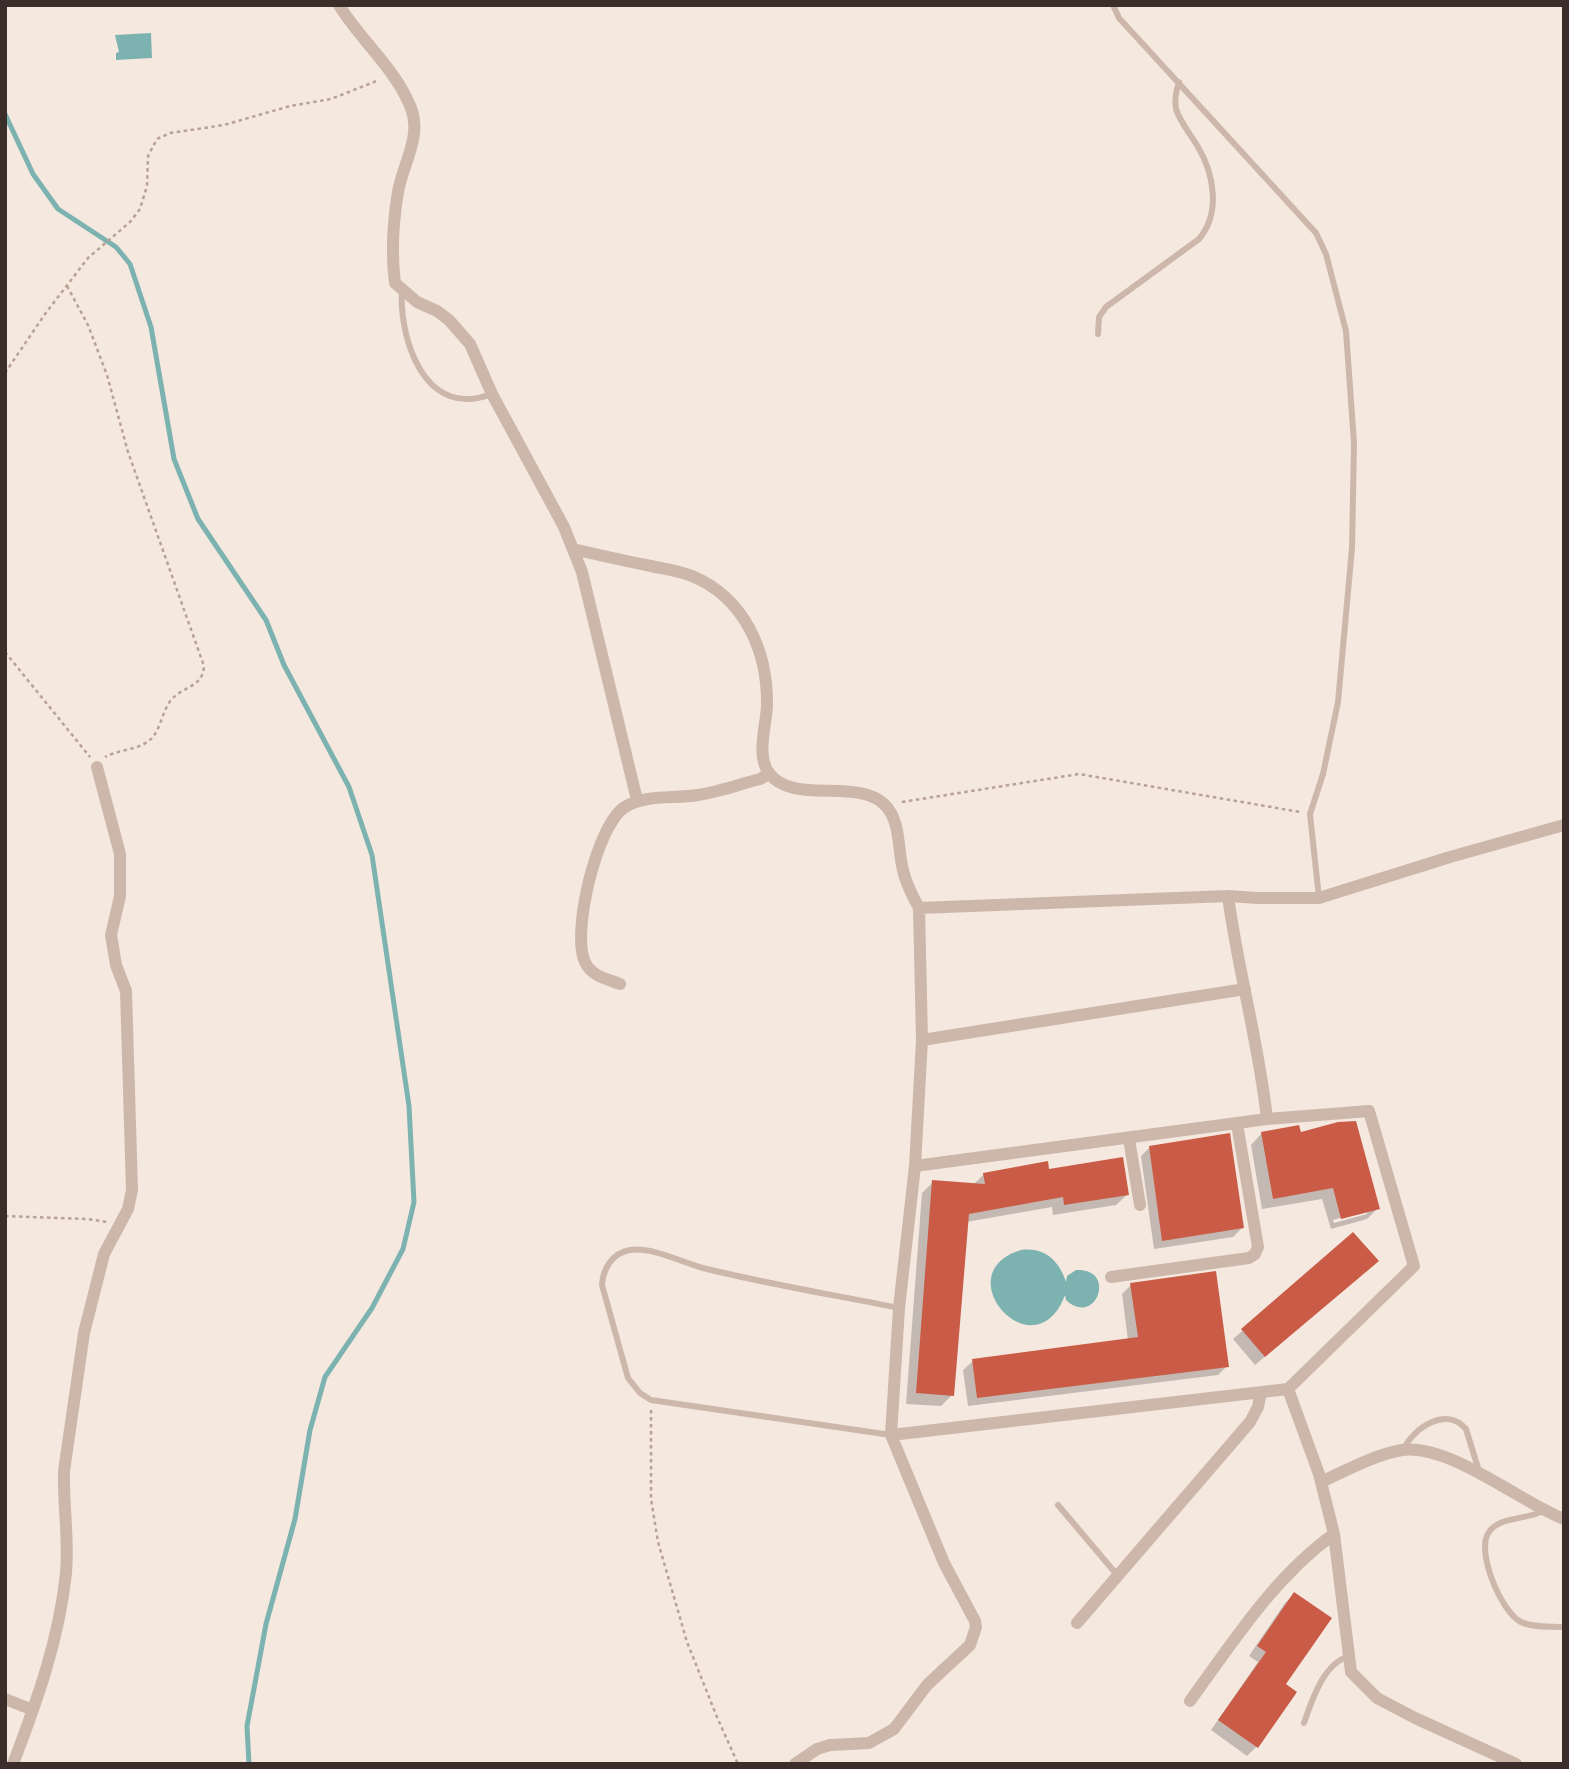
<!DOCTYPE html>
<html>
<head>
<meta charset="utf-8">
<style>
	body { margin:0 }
	#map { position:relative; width:1569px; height:1769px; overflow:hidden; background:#f4e8df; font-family:Ubuntu,sans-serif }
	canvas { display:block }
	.frame { position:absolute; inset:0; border:7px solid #3a2d2a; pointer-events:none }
</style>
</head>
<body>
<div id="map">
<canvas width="1569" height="1769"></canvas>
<div class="frame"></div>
</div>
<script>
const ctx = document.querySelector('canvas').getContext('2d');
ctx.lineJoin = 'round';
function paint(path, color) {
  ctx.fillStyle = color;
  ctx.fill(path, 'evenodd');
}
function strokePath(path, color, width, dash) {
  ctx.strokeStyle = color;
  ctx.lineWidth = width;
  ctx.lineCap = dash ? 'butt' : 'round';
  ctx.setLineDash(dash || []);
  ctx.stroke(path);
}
const water = new Path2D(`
	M151,33L152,58L116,60V53L119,52L115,35Z
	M1021,1250C1044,1247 1059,1260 1066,1282L1067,1276L1076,1270C1118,1268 1096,1328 1066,1300L1065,1295C1035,1375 944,1273 1021,1250Z`);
const shadow = new Path2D(`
	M1262,1133L1299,1134L1378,1208L1367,1219L1331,1229L1322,1199L1262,1209L1251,1145ZM1367,1210V1214L1334,1223L1333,1220Z
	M1150,1147L1242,1228L1233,1237L1154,1249L1141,1156Z
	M1048,1171L1128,1194L1116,1205L1053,1215L1052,1207L966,1222L952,1395L941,1406L906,1404L922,1193L933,1182L973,1185L984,1174Z
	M1353,1234L1367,1270L1255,1365L1233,1339Z
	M1131,1285L1227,1366L1218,1375L968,1406L963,1370L973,1361L1128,1340L1122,1294Z
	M1294,1594L1283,1685L1256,1747L1247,1756L1211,1730L1258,1662L1249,1656L1285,1603Z`);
const stream = new Path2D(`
	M5,114L33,174L58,209L116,247L130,264L151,327L174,459L198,519L266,620L284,665L349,787L372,855L409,1106L414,1202L403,1249L372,1308L325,1377L310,1430L295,1519L266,1624L247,1726L249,1764`);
const building = new Path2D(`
	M1356,1121L1380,1209L1341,1219L1333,1188L1273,1199L1261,1132L1299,1125L1301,1132L1338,1122Z
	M1230,1133L1244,1228L1162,1241L1149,1146Z
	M1123,1157L1129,1195L1064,1205L1063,1197L969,1214L954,1396L916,1393L932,1180L985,1184L983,1173L1048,1161L1049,1169Z
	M1353,1232L1379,1261L1265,1357L1241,1329Z
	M1216,1271L1229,1367L977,1398L972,1359L1138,1337L1130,1283Z
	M1294,1592L1332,1618L1286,1684L1297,1692L1258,1748L1218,1720L1266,1652L1257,1646Z`);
const path = new Path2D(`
	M67,286L88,325L107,375L128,452L204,666C203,687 184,686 172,699C161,711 161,734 147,742C135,750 118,750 105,757
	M5,373L45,314L88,258L130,222L140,209L147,186L148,156L157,139L170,133L224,125L290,106L331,99L379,80
	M5,652L90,757
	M902,802L1079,774L1300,812
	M5,1216L88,1219L107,1222
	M651,1410V1499L658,1542L687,1642L717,1717L738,1764`);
const service = new Path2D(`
	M1113,5L1119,18L1316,233L1326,254L1346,331L1354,443L1352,548L1338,702L1323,774L1310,814L1319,898
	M402,290C399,330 418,402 470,399C477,399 485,396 492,394
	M1098,334L1099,317L1106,307L1199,239C1221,213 1214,174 1198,147C1191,135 1180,122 1176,109C1174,99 1176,91 1179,82
	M891,1435L651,1400L640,1393L628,1378L602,1285C603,1269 612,1253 630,1250C653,1247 681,1262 703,1268C767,1284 834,1295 899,1308
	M1403,1450C1414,1427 1447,1406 1466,1429L1479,1471
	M1058,1505L1118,1576
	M1543,1511C1527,1520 1500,1516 1489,1532C1475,1550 1501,1612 1521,1622C1533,1628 1550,1626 1564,1627
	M1304,1723C1312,1700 1323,1664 1349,1656`);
const minor = new Path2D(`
	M339,5C360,40 396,69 411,108C422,137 403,163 398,192C393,222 391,253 395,283L417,302L437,311L449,320L470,344L492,394L564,527L582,572L637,800
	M573,549C599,555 625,561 651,566C665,569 680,571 692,576C745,598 768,652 767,706C766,726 756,756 769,773C792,805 856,778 884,804C902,821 897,852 904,874C907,886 913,897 919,908
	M1228,896L919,908L922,1040L915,1166L1267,1119C1259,1044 1238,971 1228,896L1258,898H1319L1450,857L1564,825
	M620,984C607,979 591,976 585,962C571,933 597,824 625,807C646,794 674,799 698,795C719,792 740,784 760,779L769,774
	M922,1040L1245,989
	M1129,1139L1140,1205
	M1111,1277L1249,1258L1255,1254L1258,1247L1237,1124
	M1288,1389L1319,1474L1334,1534L1351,1672L1377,1698L1415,1718L1516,1764
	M891,1435L1288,1389L1414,1266L1369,1111L1267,1119
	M1321,1482C1347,1470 1374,1455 1402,1450C1449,1443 1520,1502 1564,1519
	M1077,1623L1250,1422L1258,1407L1261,1392
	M5,1699L33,1710
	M1190,1701C1233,1642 1274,1577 1334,1534
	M13,1764C37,1701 59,1640 66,1573C69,1538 63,1505 64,1471L84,1333L104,1254L128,1209L132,1190L126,991L116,965L111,935L120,896V854L97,767
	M795,1764L817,1749L830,1745L869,1743L894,1729L927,1685L970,1645L976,1627L975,1621L944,1563L891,1435L899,1308L915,1166`);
paint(water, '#7cb2b0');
paint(shadow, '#0003');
strokePath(stream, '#7cb2b0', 5);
paint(building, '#ca5c47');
strokePath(path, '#b9a194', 2.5, [3.5, 3.5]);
strokePath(service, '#cdb7aa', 6);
strokePath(minor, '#cdb7aa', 12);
</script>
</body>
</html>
